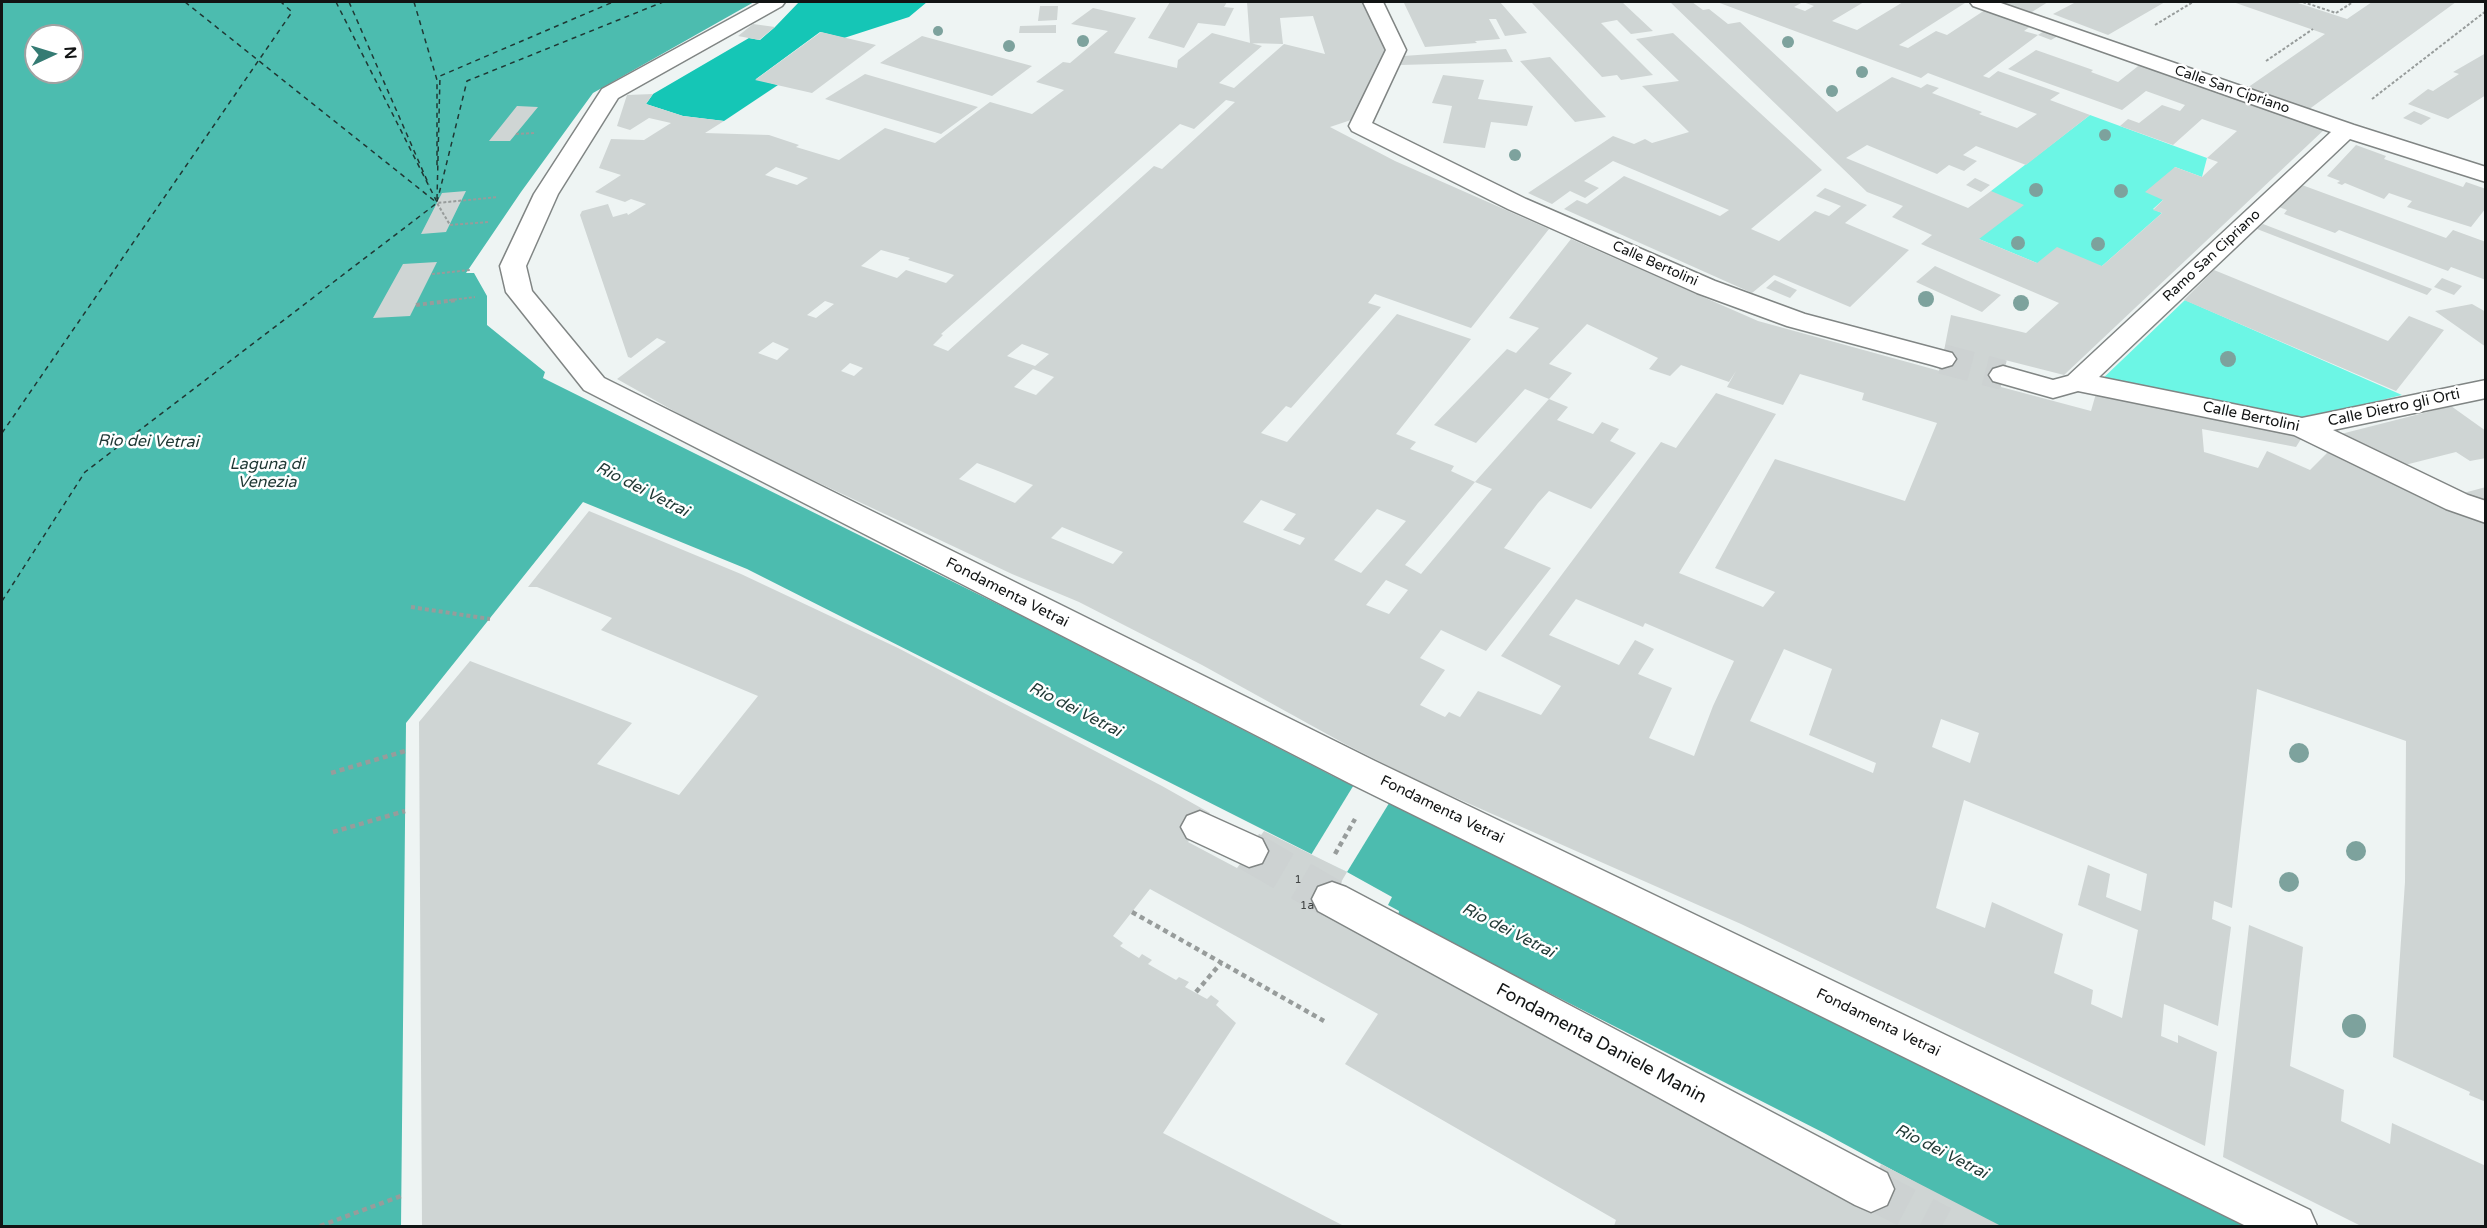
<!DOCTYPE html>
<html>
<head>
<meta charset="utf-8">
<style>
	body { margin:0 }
	#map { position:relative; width:2487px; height:1228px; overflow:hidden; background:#eef4f3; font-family:"Varela Round",sans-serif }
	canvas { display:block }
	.frame { position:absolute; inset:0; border:3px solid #121414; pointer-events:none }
	.north { position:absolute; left:24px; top:24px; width:60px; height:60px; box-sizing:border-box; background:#fff; border:2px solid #a0a1a1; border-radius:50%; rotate:86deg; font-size:16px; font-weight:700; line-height:24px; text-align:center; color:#121414 }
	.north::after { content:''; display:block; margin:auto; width:21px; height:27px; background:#357b73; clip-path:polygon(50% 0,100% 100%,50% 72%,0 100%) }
</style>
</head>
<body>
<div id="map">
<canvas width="2487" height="1228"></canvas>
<div class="frame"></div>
<div class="north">N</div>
</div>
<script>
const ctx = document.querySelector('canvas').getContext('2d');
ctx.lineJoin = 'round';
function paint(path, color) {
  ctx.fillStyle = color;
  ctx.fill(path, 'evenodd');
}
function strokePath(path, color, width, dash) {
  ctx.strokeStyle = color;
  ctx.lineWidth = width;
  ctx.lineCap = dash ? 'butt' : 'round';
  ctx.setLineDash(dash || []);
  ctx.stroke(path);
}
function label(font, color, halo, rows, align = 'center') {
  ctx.font = font + ' "Varela Round",sans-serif';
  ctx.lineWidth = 5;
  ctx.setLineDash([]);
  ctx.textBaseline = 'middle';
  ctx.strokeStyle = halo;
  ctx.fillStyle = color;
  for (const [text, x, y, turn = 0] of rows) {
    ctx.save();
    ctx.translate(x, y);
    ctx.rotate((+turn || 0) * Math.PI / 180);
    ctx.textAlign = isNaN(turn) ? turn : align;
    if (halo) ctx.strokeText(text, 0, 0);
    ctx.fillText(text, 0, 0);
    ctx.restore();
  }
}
const green = new Path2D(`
	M2090,115L2207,158L2202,177L2175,167L2163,200L2153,209L2162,213L2102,266L2037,263L1979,239L1991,191Z
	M2185,300L2402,395L2301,420L2099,382Z`);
const forest = new Path2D(`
	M799,2H927L909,17L844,38L820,32L756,79L778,85L724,121L683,116L646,104L653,94L749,38L760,40L775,27Z`);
const water = new Path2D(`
	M2,2H754L593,93L521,192L466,273H474L487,296V325L545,372L543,378L1018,614L1333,776L2121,1151L2270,1226H1996L1824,1133L1398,916L1399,911L1388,905L1392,897L1347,872L747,569L583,502L406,723L401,1226H2ZM36,36H72V72H36Z`);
const pier = new Path2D(`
	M1355,783L1391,800L1347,872L1311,855Z`);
const ferry = new Path2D(`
	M185,2L436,202
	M336,2L437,202
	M349,2L429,185
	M414,2L437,80V169
	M437,199L440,76L613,2
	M437,202L467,81L663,2
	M2,433L292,12L281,2
	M2,601L85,472L437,203`);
const building = new Path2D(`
	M1170,2H1227L1224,7L1234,8L1225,26L1198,23L1184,48L1148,38Z
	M1247,2H1366L1387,51L1357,118L1330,127L1395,161L1549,229L1471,328L1375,294L1368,303L1381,307L1291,408L1286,406L1261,433L1287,442L1397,314L1471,339L1396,434L1416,442L1410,449L1454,466L1451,471L1475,482L1405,565L1421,574L1492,489L1475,482L1549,399L1525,389L1476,443L1434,425L1507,349L1516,353L1539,328L1509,318L1571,239L1758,321L1940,371L1951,315L2026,333L2059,303L1921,244L1932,235L1892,217L1903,206L1867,192L1670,2H1692L1703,10L1709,9L1728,24L1740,22L1837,112L1892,77L1921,88L1927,84L1939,88L1932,93L1982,112L1979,114L2017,128L2037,114L1928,73L1921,78L1717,2H1864L1832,21L1857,30L1903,2L1965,3L1899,45L1908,48L1936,31L1947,35L1985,10L2031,26L2024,31L2038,35L2044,31L2058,36L2051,40L2038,35L1983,76L1989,78L1998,71L2060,93L2050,100L2090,115L2026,165L1976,146L1963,155L1977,161L1964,171L1949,165L1937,174L1867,145L1846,158L1968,208L1991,191L2024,205L1979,239L2037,263L2057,247L2102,266L2162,213L2153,210L2163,200L2145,192L2175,167L2202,177L2218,162L2207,158L2237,131L2202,119L2173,145L2120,126L2128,119L2139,123L2162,105L2180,111L2185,105L2146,91L2122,110L2008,69L2036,50L2093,70L2091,72L2118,82L2142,63L2327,127L2064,375L2005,360L2001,387L2091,411L2097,390L2160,409L2161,402L2306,431L2296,447L2202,429L2204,452L2258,468L2267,451L2310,470L2334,446L2486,518V1102L2469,1095L2470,1092L2393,1057L2405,882L2406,741L2257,689L2232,908L2214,901L2212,919L2231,927L2218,1026L2164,1004L2161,1036L2178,1043V1035L2217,1052L2205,1146L1741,924L1420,782L1345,744L1202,665L1079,602L1012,574L715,434L617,379L666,342L657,338L631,358L628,357L580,215L582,211L608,204L613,217L627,213L628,215L646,204L631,199L625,202L595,192L621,175L599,168L611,139L644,140L671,123L649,118L630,130L617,126L627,95L653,94L646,104L683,116L724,121L705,133L769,135L799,145L796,147L839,160L885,128L935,143L990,102L1032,114L1064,90L1036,82L1063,62L1070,63L1108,31L1071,24L1093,8L1136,18L1114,53L1177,68L1178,60L1212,33L1262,46L1219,83L1234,88L1284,44L1325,54L1313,16L1280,18L1283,44L1250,43ZM1803,2L1814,6L1805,11L1794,7ZM1226,100L1235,102L1162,169L1154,166L948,351L933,345L943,335L941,334L1180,124L1194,129ZM776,167L808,178L797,185L765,175ZM881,250L910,258L908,260L954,275L946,283L906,270L897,278L861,266ZM825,301L834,304L816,318L807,315ZM1587,324L1658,358L1649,369L1670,376L1681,365L1729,382L1736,371L1727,387L1783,405L1800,374L1864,393L1862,400L1937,423L1905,501L1775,459L1715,568L1775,592L1763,607L1679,573L1776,414L1716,393L1676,448L1661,442L1501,656L1561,686L1541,715L1478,691L1460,717L1449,712L1445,717L1420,705L1445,670L1420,658L1441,630L1486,651L1551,568L1504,548L1538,503L1549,491L1591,509L1636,453L1610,441L1619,429L1602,422L1593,434L1557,420L1568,407L1549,399L1572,373L1549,364ZM773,342L789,349L777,360L758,353ZM1022,344L1049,354L1035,366L1007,356ZM850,363L863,368L854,376L841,371ZM1033,369L1054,377L1036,395L1014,387ZM977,463L993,469L1033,485L1015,503L959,479ZM1261,500L1296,514L1283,530L1305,538L1300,545L1243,522ZM1377,509L1406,521L1361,573L1334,560ZM1062,527L1123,552L1113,564L1051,538ZM1386,580L1408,590L1389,614L1366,605ZM1576,599L1643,627L1645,623L1734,661L1713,706L1694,756L1649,738L1672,688L1638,674L1654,649L1635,640L1619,665L1549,635ZM1784,649L1832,669L1809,735L1876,763L1873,773L1750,721ZM1941,719L1979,733L1970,763L1932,747ZM1964,800L2147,874L2141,911L2106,897L2110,874L2088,865L2078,905L2138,930L2122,1018L2091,1004L2093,990L2054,973L2063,934L1992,902L1985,928L1936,908Z
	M1429,2H1500L1527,33L1505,36L1496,19H1489L1500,39L1475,41L1477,43L1425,47L1404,3Z
	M1531,2H1622L1653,31L1631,34L1617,20L1601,23L1653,75L1621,80L1617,75L1602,77Z
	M1987,2H2048L2027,15Z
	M2076,2H2165L2108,35L2053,14Z
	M2233,2H2295L2347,19L2372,2H2456L2308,110L2247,88L2325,34Z
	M1040,6H1058L1057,20L1038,21Z
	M753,24L775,27L759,40L738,36Z
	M1056,25V33H1019L1020,26Z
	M821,32L876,45L812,93L755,80Z
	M1673,33L1822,170L1751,229L1779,241L1815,211L1829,216L1841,206L1816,196L1825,188L1867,205L1845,223L1909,250L1850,307L1774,275L1752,293L1564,209L1577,200L1587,204L1624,176L1720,216L1729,210L1613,161L1584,181L1599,188L1585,198L1570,191L1552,204L1528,193L1613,136L1634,144L1645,139L1652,143L1689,132L1642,86L1679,81L1636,39Z
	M922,36L1032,66L992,96L880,63Z
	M1506,49L1513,62L1400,65L1403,56Z
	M2486,53V95L2448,119L2408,104L2428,89L2433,91L2459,74L2453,72Z
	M1550,57L1586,96L1606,117L1575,122L1520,61Z
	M865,74L978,107L941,134L825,99Z
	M1443,75L1484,80L1478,99L1533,106L1527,126L1491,122L1485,148L1443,143L1452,106L1432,103Z
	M517,106L538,107L510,141H489Z
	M2414,111L2431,118L2421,125L2403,118Z
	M2356,145L2386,156L2384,159L2463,187L2466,182L2486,189V208L2471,227L2407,207L2412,201L2389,193L2384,199L2345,183L2342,185L2337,183L2340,181L2327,176Z
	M1975,178L1990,185L1981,192L1966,185Z
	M2302,185L2446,238L2453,230L2486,242V280L2451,267L2448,271L2339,230L2335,233L2284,214L2287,210L2279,207Z
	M466,191L446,232L421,234L442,193Z
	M2263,224L2349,257L2432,289L2427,295L2257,229Z
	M437,262L410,316L373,318L403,264Z
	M1935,266L1966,280L2001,295L1982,312L1916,282Z
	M2214,270L2388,341L2409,316L2444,330L2396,391L2184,300Z
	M2442,278L2462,286L2454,295L2434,287Z
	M1775,280L1797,290L1790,298L1766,288Z
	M2472,304L2486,312V347L2435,311Z
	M2451,406L2486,431V458L2470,461L2456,452L2397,467L2333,436Z
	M2486,487V506L2456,495Z
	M589,511L741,574L898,648L1162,786L1210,813L1188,842L1237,868L1264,831L1347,872L1323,913L1865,1201L1881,1164L2001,1226H1614L1616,1220L1345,1064L1378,1014L1150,889L1113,936L1123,943L1120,946L1139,958L1142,954L1152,960L1148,964L1176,980L1179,977L1189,982L1185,987L1207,999L1211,995L1219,1001L1216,1005L1236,1023L1163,1133L1344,1226H422L419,722L470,661L632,723L597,764L679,795L758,696L601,630L612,618L537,587H528Z
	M2249,925L2303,947L2290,1066L2344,1090L2341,1121L2390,1144L2392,1123L2486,1166V1226H2361L2223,1157Z`);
const minorTunnelFar1 = new Path2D(`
	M1942,359L2003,375`);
const minorTunnel = new Path2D(`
	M1249,851L1332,899
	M1871,1189L1942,1226`);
const pathFar2 = new Path2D(`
	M2303,2L2336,13
	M2336,13L2353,2
	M2155,25L2193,2
	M2266,61L2313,29
	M2372,99L2486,11
	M516,134L536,133
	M488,222L450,225L437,203L498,197
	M432,274L470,270
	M444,301L475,297`);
const pathFar1 = new Path2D(`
	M416,305L456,300
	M411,607L490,619`);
const path = new Path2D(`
	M331,773L405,751
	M333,832L405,811
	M1335,854L1355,819
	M1132,912L1324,1021
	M1196,992L1221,963
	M320,1226L401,1196`);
const minor = new Path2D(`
	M761,2H785L782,6L618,98L558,194L526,266L532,291L604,378L1375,761L2310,1210L2317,1226H2246L1349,783L584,390L506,292L500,266L534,194L602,89Z
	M1363,2H1383L1406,50L1372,123L1526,199L1715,281L1805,314L1952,353L1956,359L1952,365L1942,368L1932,365L1787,326L1697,293L1508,209L1352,131L1349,126L1386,50Z
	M1970,2H1998L2354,125L2486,167V182L2350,139L2099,377L2302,418L2486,380V398L2333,430L2468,495L2486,501V523L2446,509L2294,435L2078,391L2053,398L1993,381L1989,375L1993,369L2003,366L2053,380L2068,376L2331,132L1973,6Z
	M1200,811L1262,839L1268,851L1262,863L1249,867L1187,838L1181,827L1187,816Z
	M1332,882L1346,887L1887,1173L1894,1189L1887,1205L1871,1212L1855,1205L1318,911L1312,899L1318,887Z`);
const trees = [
	[938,31,5],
	[1083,41,6],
	[1788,42,6],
	[1009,46,6],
	[1862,72,6],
	[1832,91,6],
	[2105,135,6],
	[1515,155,6],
	[2036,190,7],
	[2121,191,7],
	[2018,243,7],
	[2098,244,7],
	[1926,299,8],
	[2021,303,8],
	[2228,359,8],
	[2299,753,10],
	[2356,851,10],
	[2289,882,10],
	[2354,1026,12]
];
const numberNames = [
	["1",1298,880],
	["1a",1307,906]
];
const farStreetnames = [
	["Calle San Cipriano",2232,90,19],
	["Ramo San Cipriano",2212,256,-43],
	["Calle Bertolini",1655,264,24]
];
const streetNames = [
	["Calle Dietro gli Orti",2394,408,-12],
	["Calle Bertolini",2251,417,12],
	["Fondamenta Vetrai",1007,593,27],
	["Fondamenta Vetrai",1442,810,26],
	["Fondamenta Vetrai",1878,1023,26]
];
const waterNames = [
	["Rio dei Vetrai",148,442,1],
	["Laguna di",267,465],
	["Venezia",267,483],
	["Rio dei Vetrai",642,490,27],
	["Rio dei Vetrai",1075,710,27],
	["Rio dei Vetrai",1508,931,27],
	["Rio dei Vetrai",1941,1152,27]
];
const nearStreetnames = [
	["Fondamenta Daniele Manin",1601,1044,28]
];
paint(green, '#6cf6e5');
paint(forest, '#15c6b6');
paint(water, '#4cbcaf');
paint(pier, '#eef4f3');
strokePath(ferry, '#1f3834', 1.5, [5, 4.5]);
paint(building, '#cfd5d4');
strokePath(minorTunnelFar1, '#cdd2d2', 30, [30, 15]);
strokePath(minorTunnel, '#cdd2d2', 40, [40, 20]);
strokePath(minor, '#808584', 3);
strokePath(pathFar2, '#979c9b', 2, [3, 2]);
strokePath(pathFar1, '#979c9b', 4, [4, 3]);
strokePath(path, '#979c9b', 4.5, [5, 4]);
paint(minor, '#fff');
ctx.fillStyle = '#7da29d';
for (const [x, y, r] of trees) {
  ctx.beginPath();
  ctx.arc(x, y, r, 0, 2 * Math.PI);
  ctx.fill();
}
label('12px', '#414444', null, numberNames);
label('14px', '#121414', '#fff', farStreetnames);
label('15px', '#121414', '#fff', streetNames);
label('italic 16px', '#1f3834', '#fff', waterNames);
label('18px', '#121414', '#fff', nearStreetnames);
</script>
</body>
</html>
